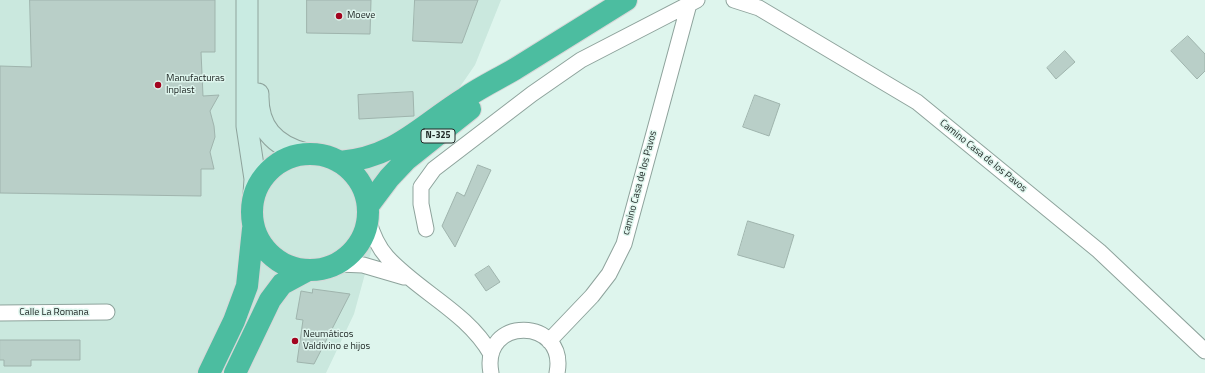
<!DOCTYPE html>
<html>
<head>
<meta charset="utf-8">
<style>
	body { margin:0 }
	canvas { display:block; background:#def5ed }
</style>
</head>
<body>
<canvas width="1205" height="373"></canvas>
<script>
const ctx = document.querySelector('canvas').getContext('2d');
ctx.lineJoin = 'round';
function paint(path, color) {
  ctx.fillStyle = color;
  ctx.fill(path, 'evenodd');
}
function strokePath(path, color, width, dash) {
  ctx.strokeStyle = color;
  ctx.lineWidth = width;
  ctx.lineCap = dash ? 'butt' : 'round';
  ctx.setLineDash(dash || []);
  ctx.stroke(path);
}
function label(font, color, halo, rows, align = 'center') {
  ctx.font = font + ' "Titillium Web",sans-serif';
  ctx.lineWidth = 3;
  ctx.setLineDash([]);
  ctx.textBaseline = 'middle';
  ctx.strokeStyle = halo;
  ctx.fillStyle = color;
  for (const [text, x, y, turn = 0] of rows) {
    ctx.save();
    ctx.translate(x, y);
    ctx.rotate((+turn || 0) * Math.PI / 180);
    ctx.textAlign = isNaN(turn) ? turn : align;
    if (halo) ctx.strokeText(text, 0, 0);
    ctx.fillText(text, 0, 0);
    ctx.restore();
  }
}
const built = new Path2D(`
	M0,0H501L475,65L382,200L377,216V230L354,314L326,373H0Z`);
const building = new Path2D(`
	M30,0H215V52H201L203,96L219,95L210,111L214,126L215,137L210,152L214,169H201V196L0,193V66L31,67Z
	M307,0H371L370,34L307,33Z
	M415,0H478L462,43L413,41Z
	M1188,36L1205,54V71L1197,79L1171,51Z
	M1065,51L1075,62L1056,79L1047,68Z
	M413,92L414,116L359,119L358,95Z
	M755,95L780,104L769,136L743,127Z
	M478,165L491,170L455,247L442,226L457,192L464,196Z
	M748,221L794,235L784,268L738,255Z
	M489,266L500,282L486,291L475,275Z
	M313,289L350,294L314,364L297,362L303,320L296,319L301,291L312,293Z
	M0,340H80V360H31V366H4V360H0Z`);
const street = new Path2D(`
	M734,0L759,8L917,102L1099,251L1205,351
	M368,219C372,233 377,246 387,257C419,292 467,312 491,354
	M426,229L421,204V187L434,169L532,94L581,60L697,0
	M339,264L363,265L404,277
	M0,313L107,312
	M549,341L592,296L609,274L624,244L689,4
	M491,373C480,315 568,317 557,373`);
const secondary = new Path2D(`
	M247,0V126L255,179L254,194
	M258,94C257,127 274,146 306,154`);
const highway = new Path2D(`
	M252 212a58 58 0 1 1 116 0a58 58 0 1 1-116 0Z
	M340,162C396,157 420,126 465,98C481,87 498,79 515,69C552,46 589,23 626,0
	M368,206L389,178L406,160L470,109
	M209,373L234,321L247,286L253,229
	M235,373L270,300L282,284L308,270`);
const markers = [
	[339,16,4,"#a2041f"],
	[158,85,4,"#a2041f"],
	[295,341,4,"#a2041f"]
];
const shields = [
	[438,136,34]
];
const shieldNames = [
	["N-325",438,136]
];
const poiNames = [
	["Moeve",347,16],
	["Manufacturas",166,79],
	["Inplast",166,91],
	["Neumáticos",303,335],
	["Valdivino e hijos",303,347]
];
const streetNames = [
	["Camino Casa de los Pavos",983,156,39],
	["camino Casa de los Pavos",640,183,-75],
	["Calle La Romana",54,313]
];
paint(built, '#cae8de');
paint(building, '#b9cfc8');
strokePath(building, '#9fb4ad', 1);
strokePath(street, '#8ea39c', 17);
strokePath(secondary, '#8ea39c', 23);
strokePath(highway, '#d7d8d8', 24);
strokePath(street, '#fff', 15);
strokePath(secondary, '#c9ebe2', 21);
strokePath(highway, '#4cbda0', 22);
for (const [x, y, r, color] of markers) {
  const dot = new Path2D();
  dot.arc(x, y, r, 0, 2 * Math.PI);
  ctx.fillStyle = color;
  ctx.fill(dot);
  strokePath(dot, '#def5ed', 1.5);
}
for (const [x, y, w] of shields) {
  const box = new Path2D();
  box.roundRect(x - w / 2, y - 7, w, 14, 3);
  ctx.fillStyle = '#def5ed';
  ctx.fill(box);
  strokePath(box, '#202826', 1);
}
label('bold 9px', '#202826', null, shieldNames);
label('10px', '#202826', '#def5ed', poiNames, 'left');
label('10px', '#202826', '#def5ed', streetNames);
</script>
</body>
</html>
